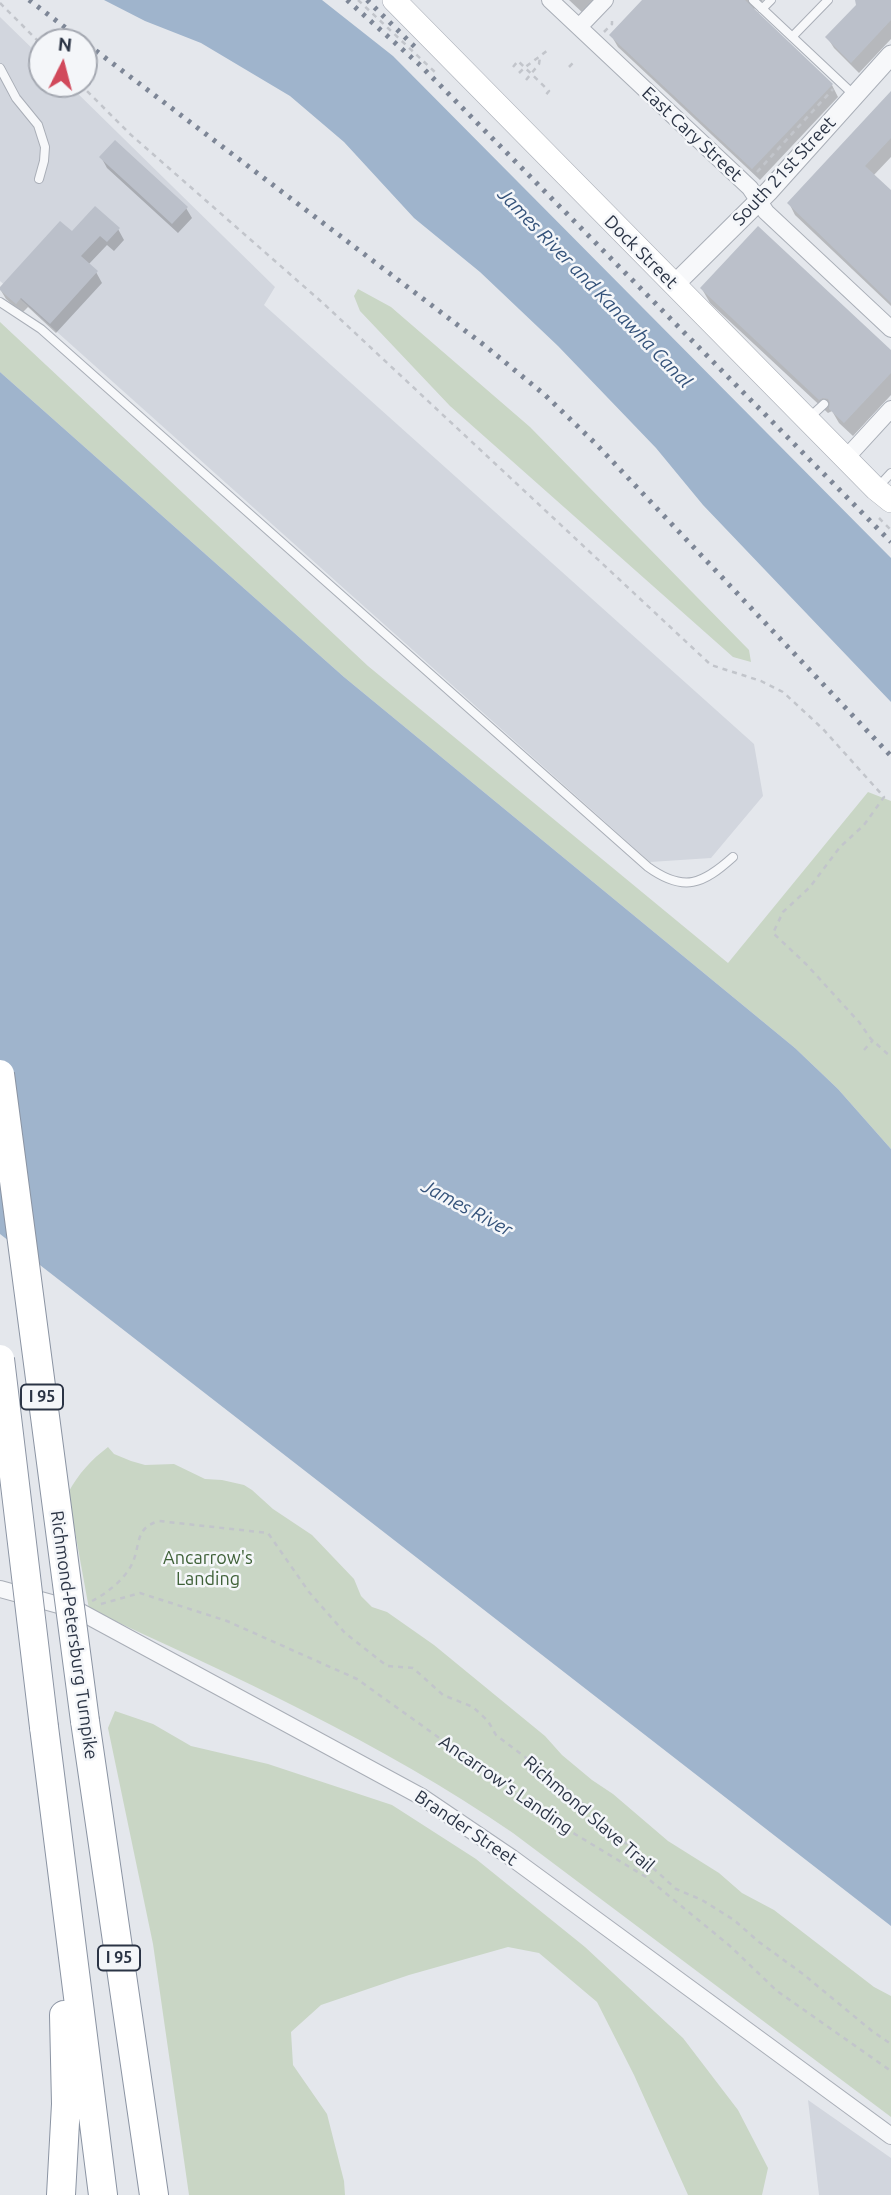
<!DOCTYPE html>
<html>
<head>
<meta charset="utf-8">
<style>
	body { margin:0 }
	#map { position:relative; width:891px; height:2195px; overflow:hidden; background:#e4e7ec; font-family:Ubuntu,sans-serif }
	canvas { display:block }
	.north { position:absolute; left:28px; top:28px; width:70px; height:70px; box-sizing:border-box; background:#f4f6f9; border:2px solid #a4a8b1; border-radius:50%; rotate:6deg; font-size:19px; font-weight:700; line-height:28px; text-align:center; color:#2b3445 }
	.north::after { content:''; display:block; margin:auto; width:24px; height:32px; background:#d1495b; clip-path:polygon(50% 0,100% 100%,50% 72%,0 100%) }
</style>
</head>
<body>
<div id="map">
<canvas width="891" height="2195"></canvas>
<div class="north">N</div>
</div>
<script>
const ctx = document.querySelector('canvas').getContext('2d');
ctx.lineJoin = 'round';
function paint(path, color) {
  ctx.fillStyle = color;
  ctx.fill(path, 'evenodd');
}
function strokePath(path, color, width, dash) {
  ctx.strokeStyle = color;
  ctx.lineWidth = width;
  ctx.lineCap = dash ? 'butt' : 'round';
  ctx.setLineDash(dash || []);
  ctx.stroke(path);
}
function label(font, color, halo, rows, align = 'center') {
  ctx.font = font + ' Ubuntu,sans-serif';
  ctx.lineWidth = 5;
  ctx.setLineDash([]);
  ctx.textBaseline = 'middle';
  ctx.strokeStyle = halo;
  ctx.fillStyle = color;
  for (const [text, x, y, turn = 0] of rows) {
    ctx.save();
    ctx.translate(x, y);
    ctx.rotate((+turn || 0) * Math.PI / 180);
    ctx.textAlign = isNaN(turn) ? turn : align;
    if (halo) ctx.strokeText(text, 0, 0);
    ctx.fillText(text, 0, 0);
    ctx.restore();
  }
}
const built = new Path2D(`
	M0,17L42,58V84H68L275,287L264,305L754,744L763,796L711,858L650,862L0,281Z
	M808,2100L891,2158V2195H819Z`);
const green = new Path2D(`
	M358,289L391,307L530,427L749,650L751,662L733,657L450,406L360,311L354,296Z
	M0,322L368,666L728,963L868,792L891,801V1149L838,1089L795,1048L344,677L0,372Z
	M108,1447L114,1454L131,1461L145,1465L174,1464L205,1479L222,1480L244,1485L252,1490L273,1509L312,1535L354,1579L361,1596L372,1607L387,1612L434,1645L545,1736L562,1755L592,1780L613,1794L668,1841L719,1873L742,1893L774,1910L874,1987L891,1996V2117L513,1833C381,1742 234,1676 89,1609L68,1493C79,1473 91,1460 108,1447Z
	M115,1711L153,1724L191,1746L268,1764L392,1805L476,1859L585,1947L683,2038L738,2110L768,2168L762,2195H688L634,2075L597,2002L539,1953L508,1947L409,1975L321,2005L291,2032L293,2065L327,2114L344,2181L345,2195H189L153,1944L108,1728Z`);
const water = new Path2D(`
	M104,0H322L393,56L891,558V702L703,505L656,448L558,346L480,272L414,218L344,142L290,96L201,43L145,21Z
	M0,372L344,677L795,1048L838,1089L891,1149V1926L0,1234Z`);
const shadow = new Path2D(`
	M569,0H599L585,15Z
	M644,0H763L753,10L832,85L838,97L760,180L618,47L611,35Z
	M857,0H891V39L859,73L834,48L827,37L858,6Z
	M891,93V157L873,176L891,193V306L795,215L789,203Z
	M101,157L186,208L192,218L178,233L107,168Z
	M118,229L124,240L114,251L107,245L88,265L96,272L102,283L56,333L28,307L22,313L6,299L0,289L72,233Z
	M702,289L891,352V395L853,436L839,423L832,411L828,413L710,303Z`);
const building = new Path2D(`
	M642,0H745L833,84L752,169L609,35Z
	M855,0H891V20L851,63L825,37L856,5Z
	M891,91V138L865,166L891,190V303L787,203Z
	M115,140L188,207L172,224L99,157Z
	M95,206L120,228L107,242L100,236L81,256L98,271L50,324L21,298L16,304L0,290V287L60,221L72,231Z
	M758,226L891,350V373L844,423L829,409L830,403L828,399L823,398L819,400L700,288Z`);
const path = new Path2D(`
	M358,0L437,74
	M0,3L42,45
	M604,32L612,24V21
	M513,67L518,61L549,91L544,97
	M569,67L575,61
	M519,73C529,63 540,57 550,48
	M526,80L539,64L540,57
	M80,84L130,134L324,304L711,665L761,681L783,692L823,729L884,797L864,825L840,847L810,887L783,912L773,933L806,964L859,1022L871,1039L891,1057
	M757,172L833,89
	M879,518L891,530
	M864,1050L873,1040
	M92,1601C107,1593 124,1580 132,1564C141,1545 134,1528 159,1521L268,1533L309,1592L345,1633L387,1666L413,1668L443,1695L473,1707L488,1721L496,1735L563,1786L676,1889L702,1900L734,1920L759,1942L803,1974L872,2031L891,2044
	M101,1604L140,1593L227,1621L357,1679L565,1828L646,1877L730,1946L777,1991L891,2071`);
const service = new Path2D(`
	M753,0L854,95
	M762,9L771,0
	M792,37L828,0
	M0,68L16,98L38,125L45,147L44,161L39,179
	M0,302L41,329L648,867C684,893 703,884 733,857
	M810,417L824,404
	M878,487L891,473`);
const minor = new Path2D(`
	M550,0L750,188L766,212L891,329
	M579,27L605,0
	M846,458L891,409
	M0,1589L77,1610L422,1797L512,1858L891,2136`);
const tertiary = new Path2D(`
	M674,285L769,191L891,55`);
const secondary = new Path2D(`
	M394,0L876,489L891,501`);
const motorway = new Path2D(`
	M85,1721L154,2195
	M44,1727L103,2195
	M61,2195L66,2104L64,2015`);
const rail = new Path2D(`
	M29,0L484,345L545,395L596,444L891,756
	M347,0L421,66L891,542
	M367,0L417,49`);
const motorwayBridge = new Path2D(`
	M0,1074L85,1721
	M0,1359L44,1727`);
const shields = [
	[42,1397,42],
	[119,1958,42]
];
const shieldNames = [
	["I 95",42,1397],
	["I 95",119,1958]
];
const streetNames = [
	["East Cary Street",692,134,43],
	["South 21st Street",784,171,-47],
	["Dock Street",641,252,45],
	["Richmond-Petersburg Turnpike",74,1635,82],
	["Ancarrow’s Landing",506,1785,35],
	["Richmond Slave Trail",589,1814,41],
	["Brander Street",466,1828,34]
];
const parkNames = [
	["Ancarrow's",208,1558],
	["Landing",208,1579]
];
const waterNames = [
	["James River and Kanawha Canal",595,288,46],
	["James River",467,1208,28]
];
paint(built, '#d2d6de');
paint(green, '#c9d6c5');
paint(water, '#9fb4cc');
paint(shadow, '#0003');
paint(building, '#bbc0ca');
strokePath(service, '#a9aeb7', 10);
strokePath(minor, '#a9aeb7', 18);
strokePath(tertiary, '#a9aeb7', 21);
strokePath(secondary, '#a9aeb7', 24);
strokePath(motorway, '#8b94a3', 30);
strokePath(path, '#c2c5cb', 2.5, [5, 5]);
strokePath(service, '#f7f8fa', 8);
strokePath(minor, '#f7f8fa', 16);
strokePath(tertiary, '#f7f8fa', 19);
strokePath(secondary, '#fff', 23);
strokePath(motorway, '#fff', 28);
strokePath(rail, '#7d8696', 5, [3.5, 7]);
strokePath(motorwayBridge, '#8b94a3', 30, []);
strokePath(motorwayBridge, '#fff', 28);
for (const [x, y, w] of shields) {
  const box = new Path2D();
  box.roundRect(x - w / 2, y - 12.5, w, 25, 5);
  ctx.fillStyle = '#f4f6f9';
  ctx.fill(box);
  strokePath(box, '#2b3445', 2);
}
label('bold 16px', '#2b3445', null, shieldNames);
label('18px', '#2b3445', '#f4f6f9', streetNames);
label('18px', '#3f6138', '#f4f6f9', parkNames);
label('italic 19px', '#34527a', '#f4f6f9', waterNames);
</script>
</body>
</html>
